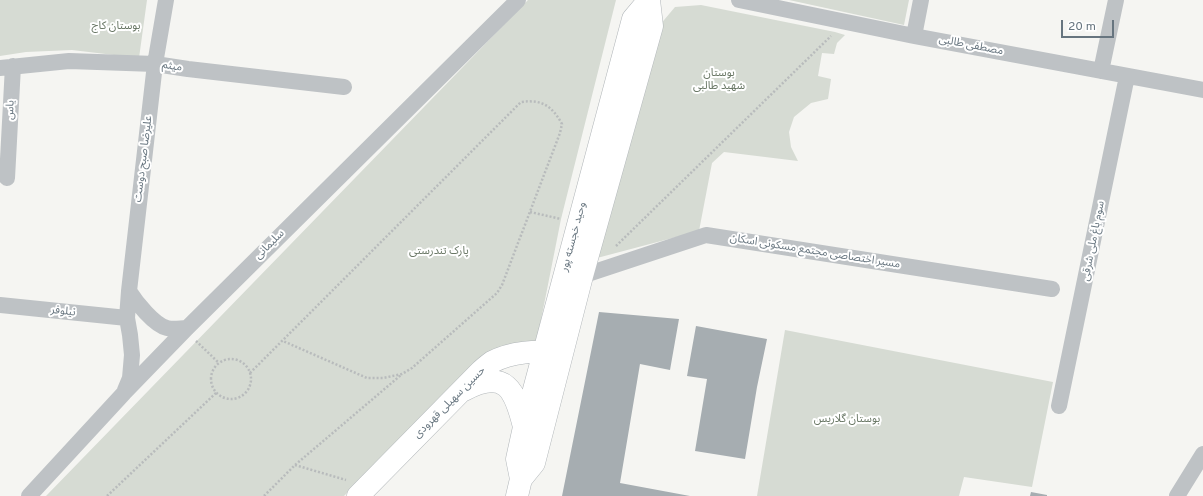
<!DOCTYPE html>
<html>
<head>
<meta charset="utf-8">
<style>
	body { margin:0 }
	#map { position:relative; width:1203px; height:496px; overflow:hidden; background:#f5f5f2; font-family:Overpass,sans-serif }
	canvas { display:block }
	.scale { position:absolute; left:1061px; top:20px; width:53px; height:18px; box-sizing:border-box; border:2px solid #67757f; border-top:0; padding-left:5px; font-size:12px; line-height:14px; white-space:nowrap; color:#67757f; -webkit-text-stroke:3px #fff; paint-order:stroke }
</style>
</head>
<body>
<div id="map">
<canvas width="1203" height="496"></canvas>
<div class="scale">20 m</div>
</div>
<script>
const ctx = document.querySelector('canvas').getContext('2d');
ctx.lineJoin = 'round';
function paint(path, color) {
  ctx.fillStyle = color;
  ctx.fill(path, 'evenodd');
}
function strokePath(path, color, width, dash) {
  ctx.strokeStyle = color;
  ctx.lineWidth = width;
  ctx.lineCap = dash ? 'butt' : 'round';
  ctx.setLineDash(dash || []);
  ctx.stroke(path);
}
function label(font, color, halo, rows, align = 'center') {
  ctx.font = font + ' Overpass,"Noto Sans Arabic",sans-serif';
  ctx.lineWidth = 4;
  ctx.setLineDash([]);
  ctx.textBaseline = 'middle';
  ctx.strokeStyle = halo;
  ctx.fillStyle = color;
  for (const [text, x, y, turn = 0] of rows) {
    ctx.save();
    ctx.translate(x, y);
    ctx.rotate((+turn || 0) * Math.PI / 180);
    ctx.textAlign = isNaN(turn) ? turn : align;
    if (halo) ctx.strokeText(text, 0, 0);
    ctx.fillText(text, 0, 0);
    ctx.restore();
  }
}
const green = new Path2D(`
	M0,0H147L139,58L72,50L26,52L0,56Z
	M528,0H616L561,219L537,340L528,346L477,361L344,496H46Z
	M789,0H909L904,25Z
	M701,5L835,32L845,35L837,43L834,54L822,53L818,76L831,79L828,99L811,103L794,117L789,132L791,147L798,161L724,152L712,163L699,231L597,258L659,26L675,7Z
	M785,330L1053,382L1032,487L964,477L959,496H757Z`);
const building = new Path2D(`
	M599,312L679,319L670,370L640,364L620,483L690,496H562Z
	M696,326L767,339L757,387L745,459L695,451L707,379L687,376Z
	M1031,492L1047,495V496H1030Z`);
const path = new Path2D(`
	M530,212L561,219
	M616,246L831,36
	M196,341L219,363
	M211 379a20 20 0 1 1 40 0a20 20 0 1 1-40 0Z
	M250,373L521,102C542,99 552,106 562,124L560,133L502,285L497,293L412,368L402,374L383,378H367L283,341
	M295,465L346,480
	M107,496L217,392
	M264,496L295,465L401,375`);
const street = new Path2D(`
	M739,0L914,36L1203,90
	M914,36L921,0
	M0,68L69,61L155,64L188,69L344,87
	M1101,71L1116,0
	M7,178L13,66
	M582,276L706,235L1052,289
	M129,291C136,302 154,325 167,328C173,330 181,328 187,328
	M0,305L127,318
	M125,390L130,378L132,355L130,335L127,318L129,291L155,64L166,0
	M1059,406L1127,76
	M29,496L124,393L187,328L518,0
	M1177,496L1203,454`);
const secondary = new Path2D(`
	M464,390C506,368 515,390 524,427
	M521,479L517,459L524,427L633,19L649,0
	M358,496L480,372C484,368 488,365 492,362C511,352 537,350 558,353
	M517,496L521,479L534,463L582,276L652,26L649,0`);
const parkNames = [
	["بوستان کاج",116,27],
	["بوستان",719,74],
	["شهید طالبی",719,87],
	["پارک تندرستی",439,252],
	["بوستان گلاریس",847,420]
];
const streetNames = [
	["مصطفی طالبی",971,46,11],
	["میثم",172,67,9],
	["یاس",11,110,-87],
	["علیرضا صبح دوست",144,159,-83],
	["وحید خجسته پور",574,237,-75],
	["سوم باغ ملی شرقی",1094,241,-79],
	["سلیمانی",270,245,-45],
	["مسیر اختصاصی مجتمع مسکونی اسکان",815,252,9],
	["نیلوفر",63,312,6],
	["حسین سهیلی قهرودی",450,403,-45]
];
paint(green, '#d6dbd3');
paint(building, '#a6adb1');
strokePath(secondary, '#b1b6b9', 23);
strokePath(path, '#b8bbbc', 2.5, [2, 2]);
strokePath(street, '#bec2c5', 16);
strokePath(secondary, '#fff', 22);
label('11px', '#697765', '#fff', parkNames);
label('11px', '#67757f', '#fff', streetNames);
</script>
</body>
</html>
